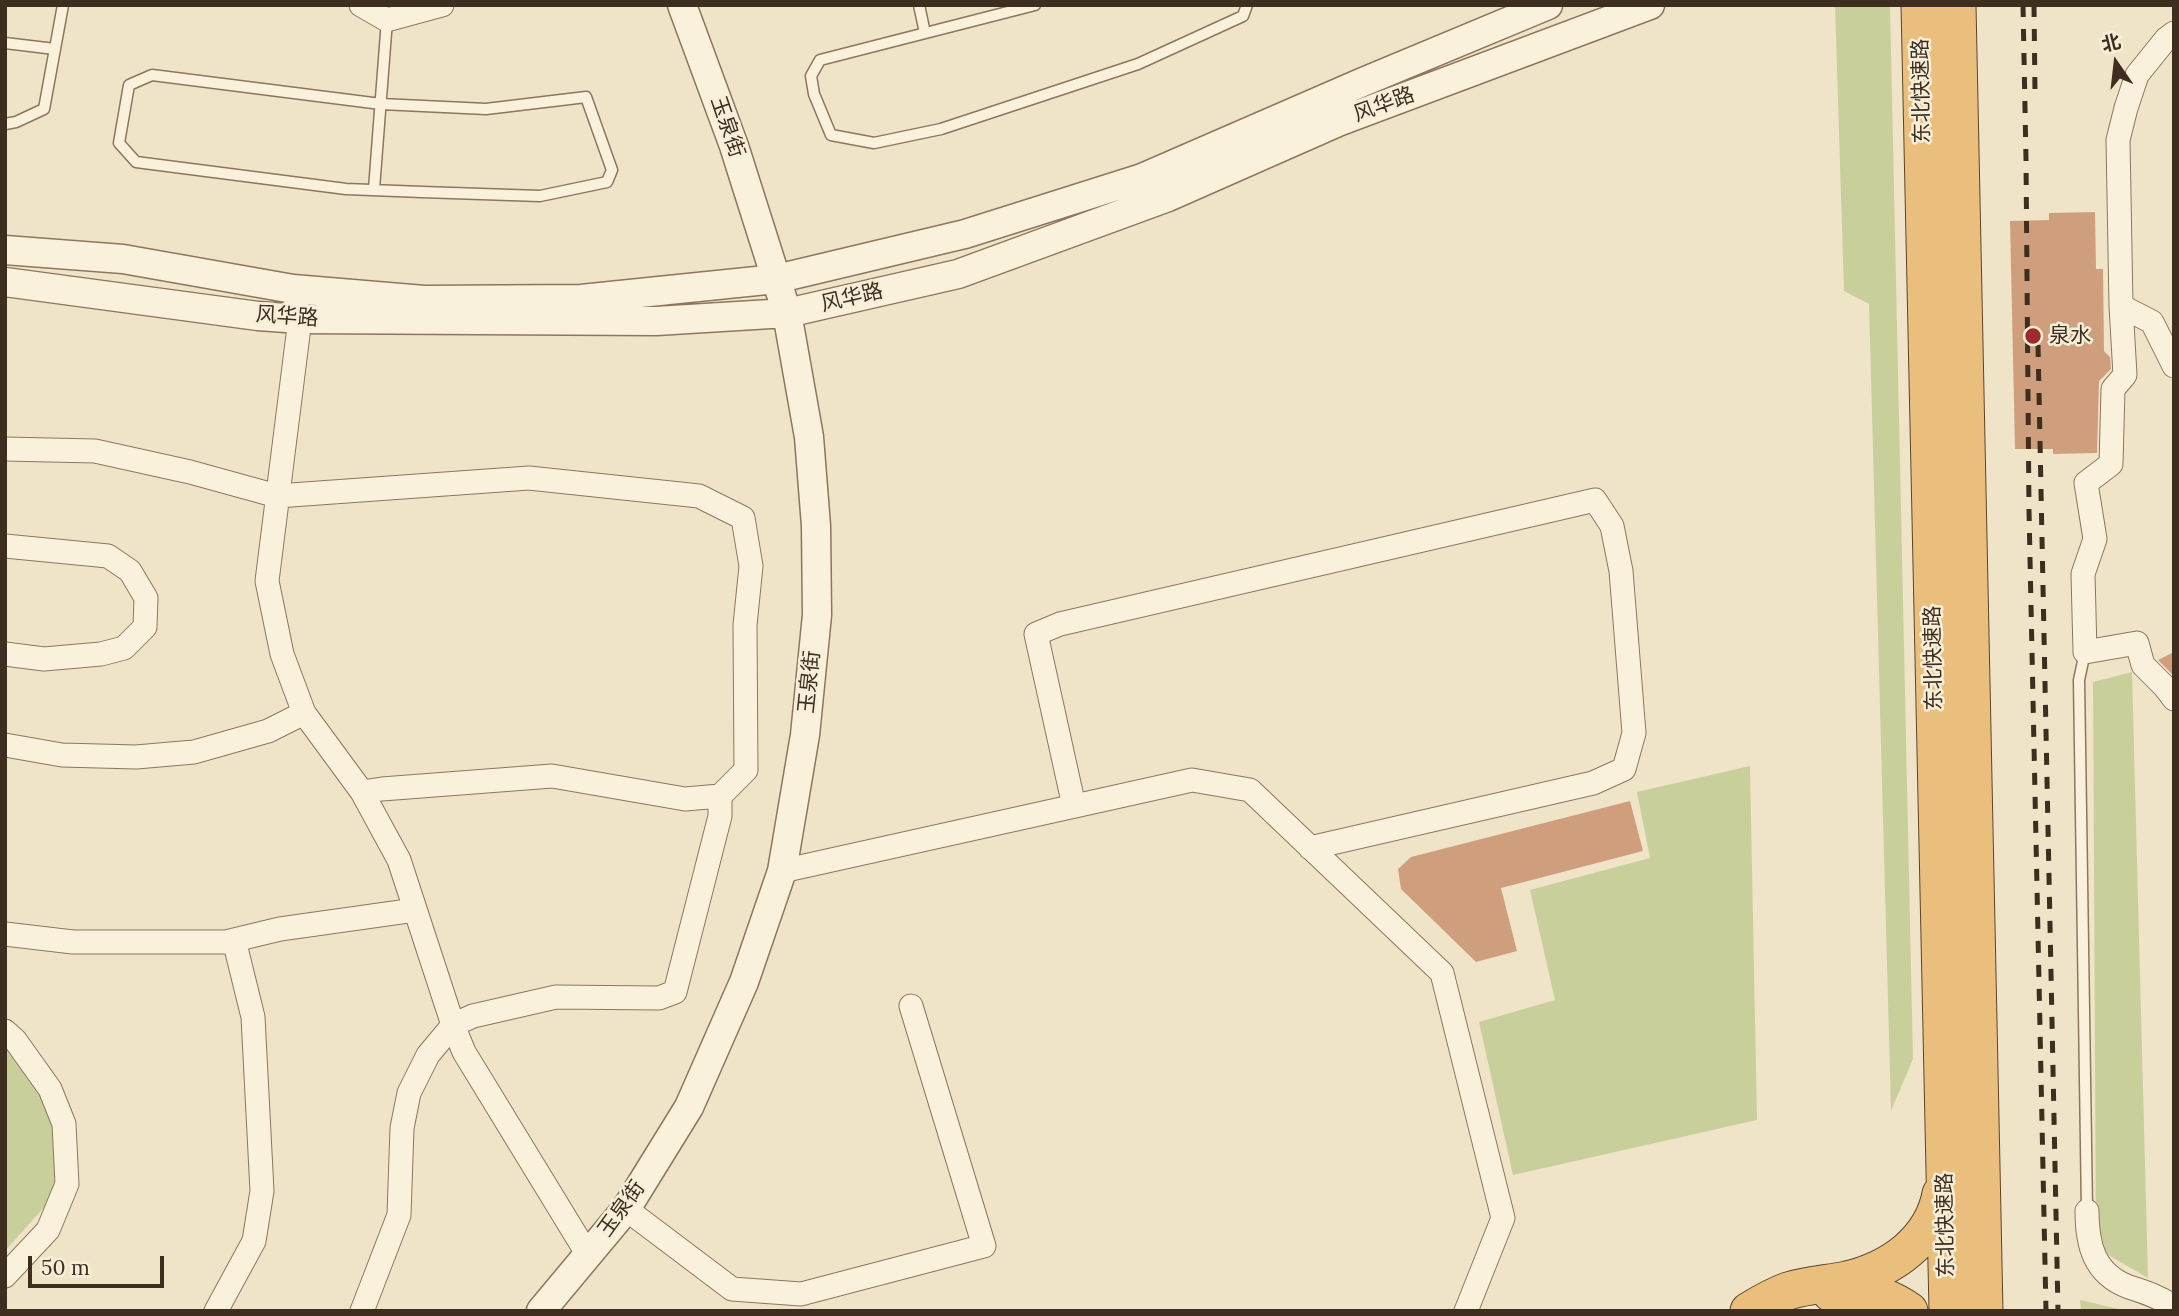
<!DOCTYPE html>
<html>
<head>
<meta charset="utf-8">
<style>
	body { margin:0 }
	#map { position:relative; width:2179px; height:1316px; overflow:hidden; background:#f0e4c8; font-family:Lora,"Noto Sans SC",serif }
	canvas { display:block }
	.frame { position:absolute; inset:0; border:7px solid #3d2e20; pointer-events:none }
	.north { position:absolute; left:2081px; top:28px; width:70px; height:70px; -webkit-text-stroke:5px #f7eed8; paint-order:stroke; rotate:346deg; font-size:19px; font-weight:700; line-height:28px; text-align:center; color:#3d2e20 }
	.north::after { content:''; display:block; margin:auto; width:24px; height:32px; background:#3d2e20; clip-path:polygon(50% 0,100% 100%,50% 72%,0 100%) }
	.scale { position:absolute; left:28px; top:1256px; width:136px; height:32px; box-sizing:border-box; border:4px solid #3d2e20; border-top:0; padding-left:9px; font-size:21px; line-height:24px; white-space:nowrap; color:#3d2e20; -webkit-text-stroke:5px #f7eed8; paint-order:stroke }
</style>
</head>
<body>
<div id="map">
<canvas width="2179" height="1316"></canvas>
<div class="frame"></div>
<div class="north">北</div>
<div class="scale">50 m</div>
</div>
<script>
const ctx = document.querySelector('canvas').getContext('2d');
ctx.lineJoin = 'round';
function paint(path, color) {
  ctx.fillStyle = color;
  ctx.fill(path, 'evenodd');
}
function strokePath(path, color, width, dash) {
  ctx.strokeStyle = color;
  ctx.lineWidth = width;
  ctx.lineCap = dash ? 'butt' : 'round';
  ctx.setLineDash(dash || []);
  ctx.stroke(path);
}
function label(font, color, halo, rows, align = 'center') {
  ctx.font = font + ' Lora,"Noto Sans SC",serif';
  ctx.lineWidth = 5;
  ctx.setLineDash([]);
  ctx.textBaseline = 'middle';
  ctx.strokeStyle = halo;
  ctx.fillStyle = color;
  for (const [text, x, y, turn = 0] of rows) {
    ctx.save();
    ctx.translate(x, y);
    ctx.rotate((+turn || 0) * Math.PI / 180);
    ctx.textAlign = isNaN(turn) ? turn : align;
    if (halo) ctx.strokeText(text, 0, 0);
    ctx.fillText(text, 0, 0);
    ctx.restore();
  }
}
const green = new Path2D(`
	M1835,5H1890L1913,1059L1891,1111L1869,304L1844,291Z
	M2132,672L2148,1278L2096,1248L2093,682Z
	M1750,766L1757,1120L1513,1175L1479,1022L1555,1000L1530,890L1650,858L1637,792Z
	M5,1041L53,1112L55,1195L5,1251Z
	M2080,1300L2127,1311H2081Z`);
const building = new Path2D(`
	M2095,212L2096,269H2103L2104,351L2110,357L2111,369L2099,381L2097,453L2053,454V449H2015L2010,221L2049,220V213Z
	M2174,652V676L2158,660Z
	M1630,801L1643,851L1501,888L1517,951L1476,962L1401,889L1398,869L1411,857Z`);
const service = new Path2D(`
	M919,5L925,33
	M1035,5L820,60L811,76L814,94L831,135L874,143L941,129L1138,64L1243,16L1247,5
	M5,43L55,49
	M152,75L381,104L486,109L586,97L612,170L607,182L540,196L422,192L346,189L136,162L119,143L129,85Z
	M5,124L16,122L44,109L63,5
	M374,189L387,20
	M2085,652L2079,680L2087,1211`);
const minor = new Path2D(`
	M361,5L387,20L442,5
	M2174,33L2166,39L2137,75L2126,108L2118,140L2121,306L2152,322L2174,366
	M296,302L300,319L267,581L282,654L304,713L362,792L399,860L453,1025L464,1052L588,1255
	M2121,306L2125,375L2113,389L2111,464L2086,483L2095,539L2083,574L2085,652L2137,643L2143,665L2164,686L2174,699
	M5,449L95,451L190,472L277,496L529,478L699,496L743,518L751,566L745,625L746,770L720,796L685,799L552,776L382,789L362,792
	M5,546L108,556L130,571L146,598L145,627L124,648L101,654L44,659L5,654
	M5,745L62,755L136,757L194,752L268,731L304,713
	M1074,806L1036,634L1060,624L1595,500L1612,526L1621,571L1634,733L1624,769L1593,783L1310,848
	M782,871L1192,780L1250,790L1442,973L1503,1218L1466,1311
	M5,934L73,942H226L280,929L415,910
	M5,1031L15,1040L50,1089L64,1124L67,1184L48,1230L5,1276
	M626,1209L732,1289L801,1294L984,1246L911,1006
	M2087,1211C2087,1245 2094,1274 2129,1287C2145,1292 2160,1297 2174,1307
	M216,1311L254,1241L262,1191L253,1017L234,940
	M362,1311L399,1215L402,1128L409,1093L428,1055L453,1025L473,1016L556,997L659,998L675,992L720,816V796`);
const tertiary = new Path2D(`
	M5,250L123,259L293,289L424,300L581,299L776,279L965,234L1142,178L1363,82L1548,5
	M5,282L258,316L300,319L656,321L787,313L958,274L1168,197L1338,122L1650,5
	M541,1311L626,1209L689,1107L744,982L782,871L805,735L817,615L816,526L809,437L787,313L734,146L682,5`);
const trunk = new Path2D(`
	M1920,5L1948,1311
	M1957,5L1984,1311
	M1831,1293C1860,1289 1886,1294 1909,1311
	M1749,1311C1762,1303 1774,1296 1788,1291C1807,1285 1827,1284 1847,1280C1892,1269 1932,1241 1941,1194`);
const rail = new Path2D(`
	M2023,5L2026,159L2029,511L2046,1311
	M2034,5L2035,93
	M2038,345L2058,1311`);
const markers = [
	[2033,336,9,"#9e2a2b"]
];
const streetNames = [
	["东北快速路",1922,91,-91],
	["风华路",1384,105,-20],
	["玉泉街",727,127,71],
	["风华路",852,298,-13],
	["风华路",287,317,4],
	["东北快速路",1934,658,-91],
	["玉泉街",810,682,-84],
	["玉泉街",622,1209,-54],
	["东北快速路",1946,1225,-91]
];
const poiNames = [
	["泉水",2049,336]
];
paint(green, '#c9cf9b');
paint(building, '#cf9f7d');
strokePath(service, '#8d765c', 13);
strokePath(minor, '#8d765c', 25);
strokePath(tertiary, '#8d765c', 31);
strokePath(trunk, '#5b4430', 39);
strokePath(service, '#faf1dc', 10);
strokePath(minor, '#faf1dc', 23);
strokePath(tertiary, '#faf1dc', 28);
strokePath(trunk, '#eabe7c', 37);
strokePath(rail, '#3d2e20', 5, [12, 12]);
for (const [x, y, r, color] of markers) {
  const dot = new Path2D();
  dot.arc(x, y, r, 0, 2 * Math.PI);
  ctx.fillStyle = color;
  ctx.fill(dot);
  strokePath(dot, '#f7eed8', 2.5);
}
label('21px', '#3d2e20', '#f7eed8', streetNames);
label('21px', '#3d2e20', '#f7eed8', poiNames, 'left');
</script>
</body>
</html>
